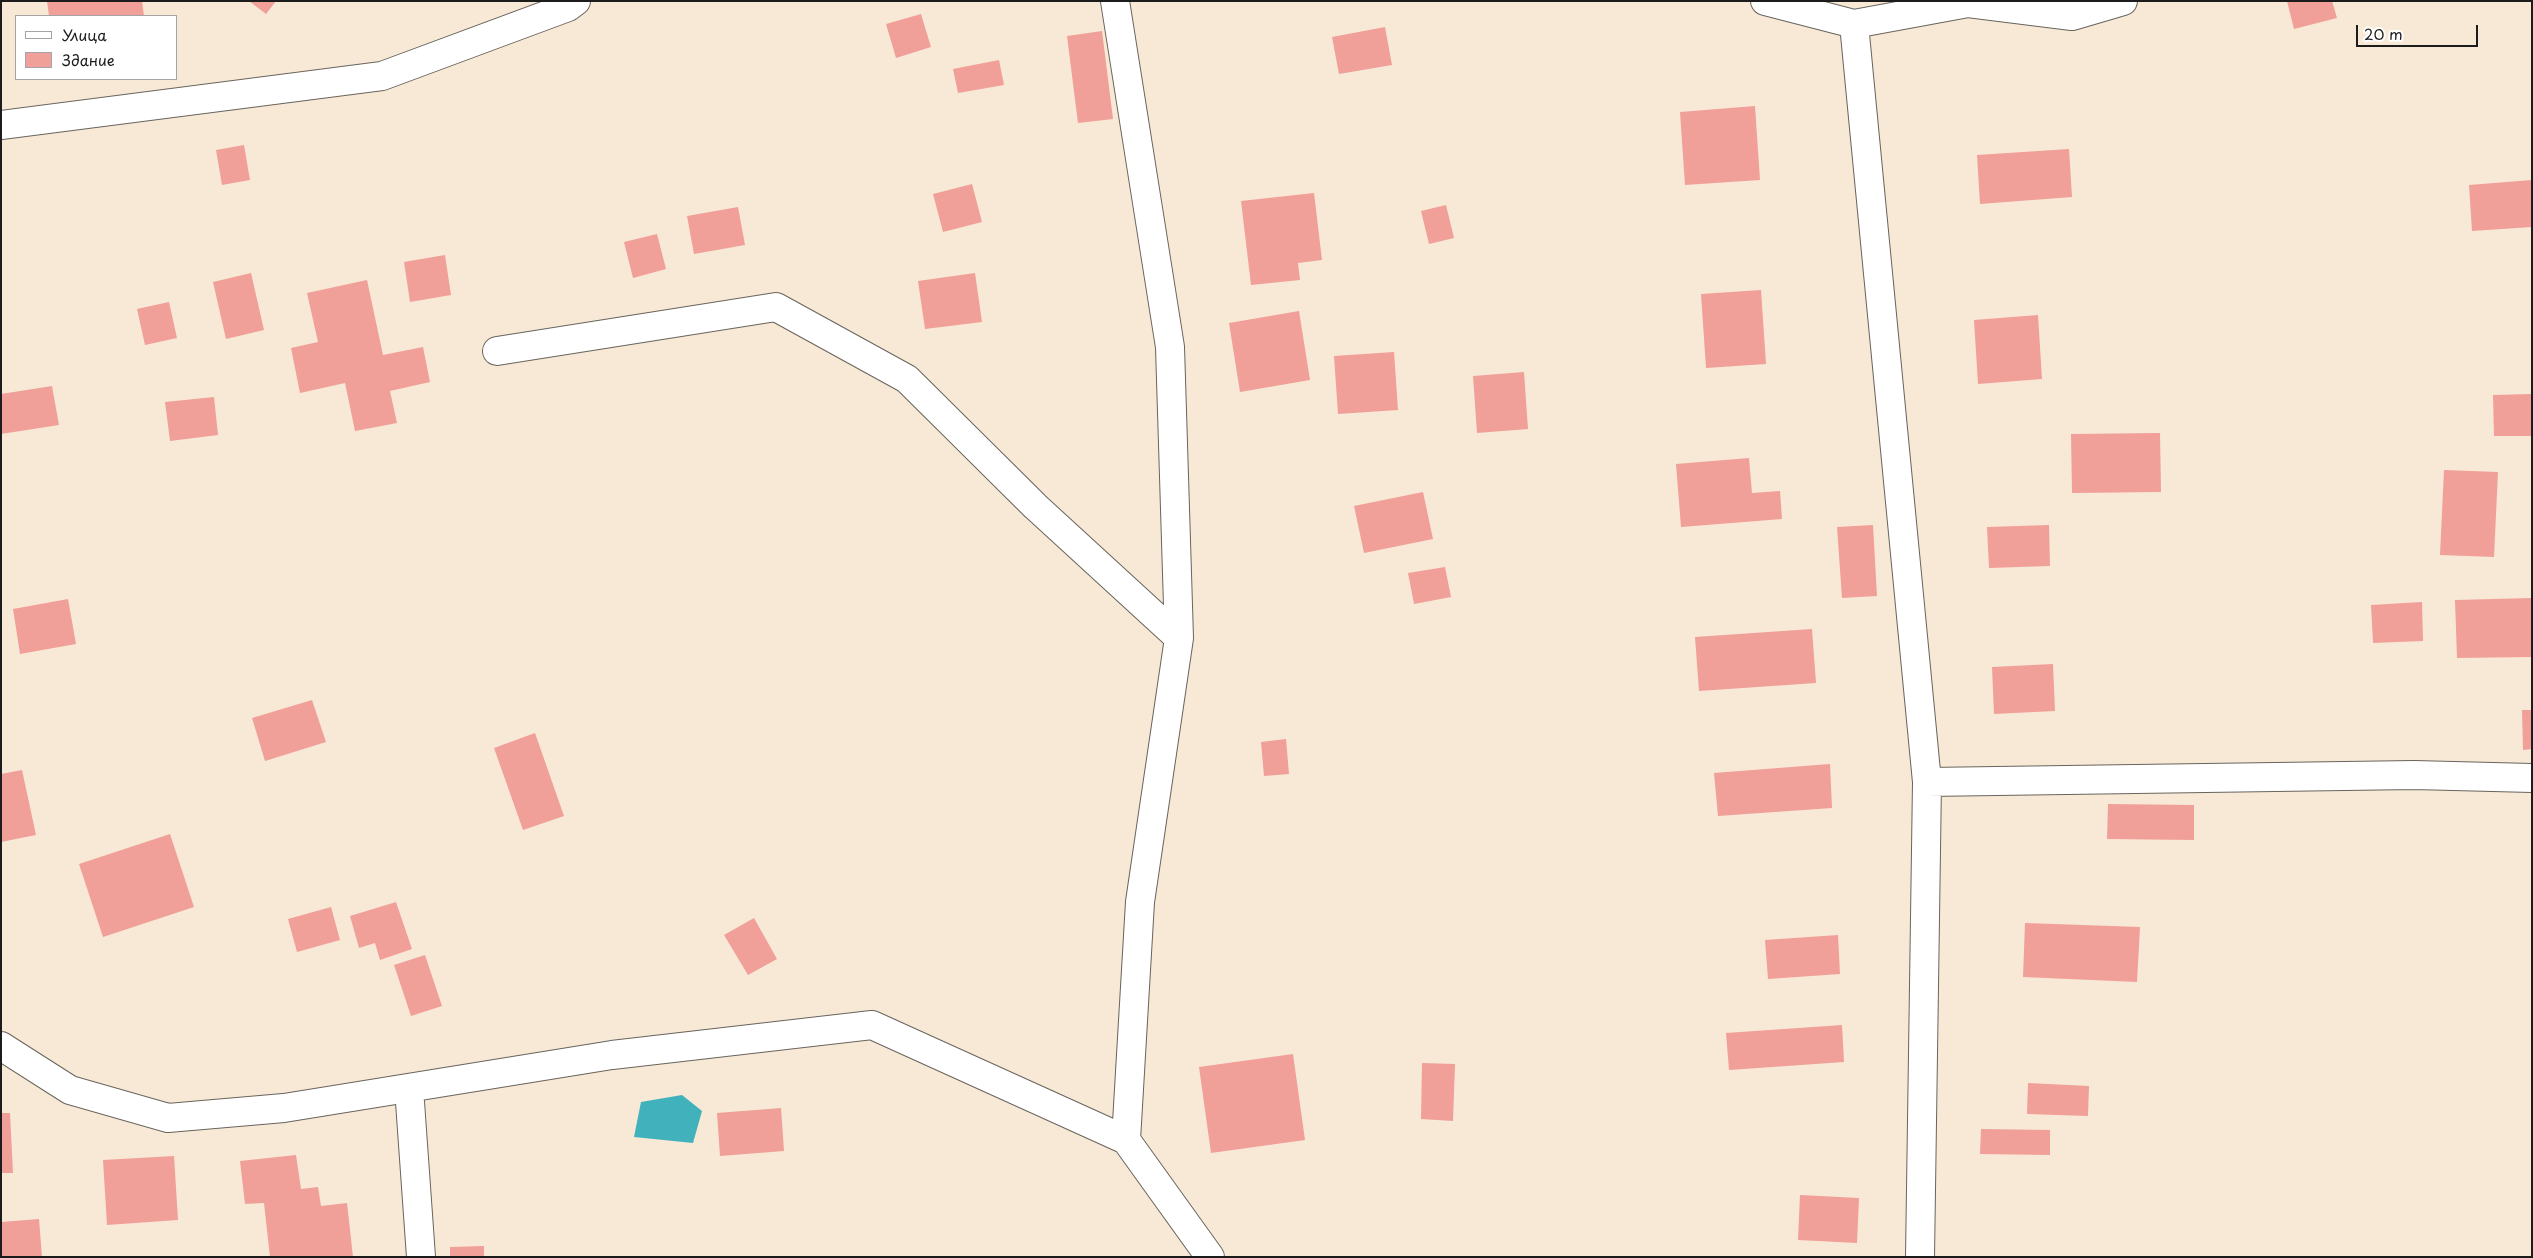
<!DOCTYPE html>
<html>
<head>
<meta charset="utf-8">
<style>
	body { margin:0 }
	#map { position:relative; width:2533px; height:1258px; overflow:hidden; background:#f7e9d6; font-family:"Playpen Sans",sans-serif }
	canvas { display:block }
	.frame { position:absolute; inset:0; border:2px solid #1c1c1c; pointer-events:none }
	.legend { position:absolute; left:15px; top:15px; width:162px; height:65px; box-sizing:border-box; background:#fff; border:1px solid #a4a4a4; margin:0; padding:6px 9px; list-style:none; font-size:15px; color:#1c1c1c }
	.legend li { display:flex; align-items:center; gap:10px; height:25px }
	.legend b { width:25px; border:1px solid #a4a4a4 }
	.scale { position:absolute; left:2356px; top:25px; width:122px; height:22px; box-sizing:border-box; border:2px solid #1c1c1c; border-top:0; padding-left:6px; font-size:15px; line-height:18px; white-space:nowrap; color:#1c1c1c; -webkit-text-stroke:4px #fff; paint-order:stroke }
</style>
</head>
<body>
<div id="map">
<canvas width="2533" height="1258"></canvas>
<div class="frame"></div>
<ul class="legend">
<li><b style="height:6px;background:#fff"></b>Улица</li>
<li><b style="height:14px;background:#f19f99"></b>Здание</li>
</ul>
<div class="scale">20 m</div>
</div>
<script>
const ctx = document.querySelector('canvas').getContext('2d');
ctx.lineJoin = 'round';
function paint(path, color) {
  ctx.fillStyle = color;
  ctx.fill(path, 'evenodd');
}
function strokePath(path, color, width, dash) {
  ctx.strokeStyle = color;
  ctx.lineWidth = width;
  ctx.lineCap = dash ? 'butt' : 'round';
  ctx.setLineDash(dash || []);
  ctx.stroke(path);
}
const water = new Path2D(`
	M682,1095L702,1111L693,1143L634,1137L641,1102Z`);
const building = new Path2D(`
	M47,1H142L144,16H49Z
	M249,1H276L266,14Z
	M2287,1H2332L2337,18L2294,29Z
	M921,14L931,47L896,58L886,24Z
	M1385,27L1392,65L1339,74L1332,37Z
	M1102,31L1113,119L1078,123L1067,36Z
	M999,60L1004,85L958,93L953,69Z
	M1755,106L1760,180L1685,185L1680,112Z
	M244,145L250,180L222,185L216,150Z
	M2069,149L2072,197L1980,204L1977,155Z
	M2532,180V227L2472,231L2469,185Z
	M972,184L982,222L943,232L933,194Z
	M1314,193L1322,260L1298,263L1300,280L1251,285L1241,201Z
	M1446,205L1454,238L1429,244L1421,211Z
	M738,207L745,245L694,254L687,216Z
	M657,234L666,269L633,278L624,242Z
	M445,255L451,295L410,302L404,262Z
	M251,273L264,330L226,339L213,282Z
	M975,273L982,322L925,329L918,281Z
	M367,280L383,355L423,347L430,382L390,391L397,423L355,431L345,383L300,393L291,348L318,342L307,293Z
	M1761,290L1766,364L1706,368L1701,294Z
	M169,302L177,338L145,345L137,309Z
	M1299,311L1310,380L1240,392L1229,323Z
	M2038,315L2042,379L1978,384L1974,320Z
	M1394,352L1398,410L1338,414L1334,356Z
	M1524,372L1528,429L1477,433L1473,376Z
	M52,386L59,425L1,434V394Z
	M2532,394V436H2494L2493,395Z
	M214,397L218,435L170,441L165,402Z
	M2160,433L2161,492L2072,493L2071,434Z
	M1749,458L1752,493L1780,491L1782,519L1681,527L1676,464Z
	M2444,470L2498,472L2494,557L2440,555Z
	M1423,492L1433,539L1364,553L1354,506Z
	M1873,525L1877,596L1842,598L1837,527Z
	M2049,525L2050,566L1989,568L1987,527Z
	M1445,567L1451,597L1414,604L1408,573Z
	M2532,598V657L2457,658L2455,600Z
	M68,599L76,644L20,654L13,609Z
	M2422,602L2423,641L2373,643L2371,605Z
	M1812,629L1816,683L1699,691L1695,637Z
	M2053,664L2055,711L1994,714L1992,667Z
	M312,700L326,742L265,761L252,718Z
	M2522,710H2532V749L2523,750Z
	M535,733L564,816L523,830L494,748Z
	M1286,739L1289,774L1264,776L1261,742Z
	M1830,764L1832,808L1718,816L1714,773Z
	M22,770L36,835L1,842V774Z
	M2108,804L2194,805V840L2107,839Z
	M170,834L194,907L103,937L79,864Z
	M396,902L412,949L380,960L375,943L359,948L350,916Z
	M331,907L340,940L297,952L288,919Z
	M754,918L777,959L748,975L724,935Z
	M2025,923L2140,927L2137,982L2023,977Z
	M1838,935L1840,974L1768,979L1765,940Z
	M425,955L442,1006L411,1016L394,965Z
	M1842,1025L1844,1062L1729,1070L1726,1033Z
	M1293,1054L1305,1140L1211,1153L1199,1067Z
	M1422,1063L1455,1064L1453,1121L1421,1119Z
	M2028,1083L2089,1086L2088,1116L2027,1114Z
	M781,1108L784,1151L720,1156L717,1113Z
	M1,1113H10L13,1173H1Z
	M1981,1129L2050,1130V1155L1980,1154Z
	M296,1155L301,1189L318,1187L321,1206L347,1203L353,1257H270L264,1203L245,1204L240,1161Z
	M174,1156L178,1220L107,1225L103,1160Z
	M1800,1195L1859,1198L1857,1243L1798,1240Z
	M39,1219L42,1257H1V1222Z
	M484,1246V1257H450V1247Z`);
const minor = new Path2D(`
	M1115,1L1170,347L1179,638L1140,902L1126,1140L1210,1257
	M1765,1L1854,24L1968,3L2072,16L2123,1
	M1854,24L1927,782L1920,1257
	M1,125L382,76L568,7L576,1
	M497,351L776,307L907,379L1035,506L1179,638
	M1927,782L2414,775L2532,778
	M1,1046L70,1090L168,1118L284,1108L612,1055L872,1025L1126,1140
	M409,1088L421,1257`);
paint(water, '#41b1bb');
paint(building, '#f19f99');
strokePath(minor, '#69645d', 30);
strokePath(minor, '#fff', 28);
</script>
</body>
</html>
